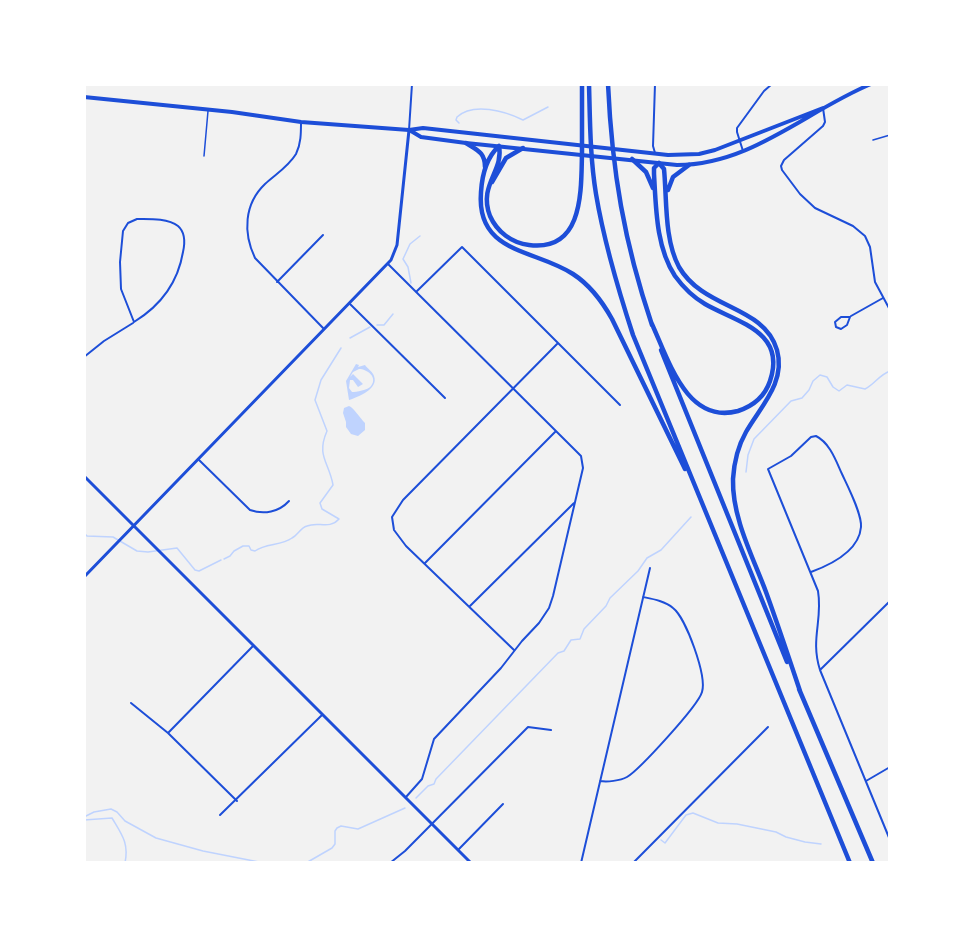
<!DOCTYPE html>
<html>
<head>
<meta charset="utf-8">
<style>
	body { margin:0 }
	#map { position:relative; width:974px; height:947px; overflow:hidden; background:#f2f2f2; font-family:Commissioner,sans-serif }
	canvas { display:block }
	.frame { position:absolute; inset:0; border:86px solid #fff; pointer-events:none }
</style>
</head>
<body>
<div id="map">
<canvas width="974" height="947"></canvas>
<div class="frame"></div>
</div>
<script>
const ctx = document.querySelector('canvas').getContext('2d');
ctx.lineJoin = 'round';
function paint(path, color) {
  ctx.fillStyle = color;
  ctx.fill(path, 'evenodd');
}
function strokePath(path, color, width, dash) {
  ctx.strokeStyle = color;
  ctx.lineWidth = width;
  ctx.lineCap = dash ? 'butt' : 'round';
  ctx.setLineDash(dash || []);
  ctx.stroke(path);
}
const water = new Path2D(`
	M356,364L359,365L358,367L365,365C367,368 373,372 374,376C379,389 358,397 349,400L346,381ZM359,369C367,369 378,377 371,386C368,390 356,392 352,392L349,388L350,380H353L358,387L363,384L353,374L350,377L353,372Z
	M349,406C354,408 360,418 365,423V430L358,436L351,434L346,427V422L343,413L344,408Z`);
const stream = new Path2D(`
	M459,123L456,120L457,117C473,102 505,111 523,120L548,107
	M411,283L408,267L403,259L410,244L420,236
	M377,325H384L393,314
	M350,338L370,327
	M746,472L748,455L754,439L791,401L802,398L809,390L813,381L820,375L827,377L833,387L839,391L847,385L865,389C875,384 879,375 890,371
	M84,533L87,536L113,537L137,551L148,552L177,548L195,570L199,571L221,560
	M224,559L230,556L234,551L243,546H249L251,550L255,551C266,543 281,546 292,538C298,535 300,528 307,526C318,521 329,530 339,519L322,509L320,503L333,485C329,462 316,456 327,431L315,400L321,380L341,348
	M416,798L428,786L434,784L436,779L558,653L564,651L571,640L580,639L584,629L606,606L610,598L638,571L647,558L661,550L691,517
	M84,817L94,812L111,809L117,812L125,821L156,838L203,851L264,863
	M84,820L112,818C122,835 129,843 125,863
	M661,840L665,843L686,815L693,813L718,823L737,824L776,832L786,837L805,842L821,844
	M306,863L332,848L335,844V831L337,828L341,826L358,829L405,808`);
const service = new Path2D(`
	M873,140L890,135
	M204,156L208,111`);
const minor = new Path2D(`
	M655,84L653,146L655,153
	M823,108L825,122L823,126L784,160L781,166L782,170L800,194L815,208L853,226L865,236L870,247L875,282L890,310
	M301,122C301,133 301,144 296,154C288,167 276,174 265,184C244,204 243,233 255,258L324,329
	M409,130L412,84
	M743,151L737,132V128L764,91L772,84
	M137,219C149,219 168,218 178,226C186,233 185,243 183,252C178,282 160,306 134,322L121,289L120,262L123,231L128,223Z
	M388,264L574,449L581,456L583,468L553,596L549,608L539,623L522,641L501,668L434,739L422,779L406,797
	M277,282L323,235
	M416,292L462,247L620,405
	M350,304L445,398
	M851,316L883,298
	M841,317H850L847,325L841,329L836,327L835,322Z
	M84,357L104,341L133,323
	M198,459L250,510C264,515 279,512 289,501
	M425,563L556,431
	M811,572C830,565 859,551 861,527C862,514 848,487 842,474C836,461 830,443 816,436L811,437L791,456L768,469L818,591C823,620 810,639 820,670L890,840
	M470,606L574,503
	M514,650L406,546L394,530L392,517L403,500L558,343
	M820,670L890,601
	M131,703L168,733L237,801
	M169,732L253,646
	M600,781C607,782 620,781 627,777C639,770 698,706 702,692C707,676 686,618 673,608C665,601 653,599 643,597
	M866,781L890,767
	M220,815L322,715
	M458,850L503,804
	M390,863L405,851L528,727L551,730
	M581,863L650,568
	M633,863L768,727`);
const tertiary = new Path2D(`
	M84,476L471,863
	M84,577L391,260L397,245L409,130`);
const secondary = new Path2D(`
	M84,97L232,112L301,122L409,130L423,128L668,155L699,154L715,150L823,108
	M411,131L421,137L466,143L677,165C751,165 806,111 871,84`);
const motorway = new Path2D(`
	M589,84C590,120 590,158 596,194C604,242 618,289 633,335L850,863
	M608,84C612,171 624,242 652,325
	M466,143C477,150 485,152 485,167
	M499,146C487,157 482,176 481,192C476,254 535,249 573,274C590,285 602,301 612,319L685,469
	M499,146C504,171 478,185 490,216C497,232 512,243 529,245C584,252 581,190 582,153C582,130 582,107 582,84
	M632,159L646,172L653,188
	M492,182L506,158L523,148
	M668,190L673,177L689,165
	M651,322C668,358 686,425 738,411C753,406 765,396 770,381C787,331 736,322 705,304C693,297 683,287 675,276C656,247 656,208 654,174V168L659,163L664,169C667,199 664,239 679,267C704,310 764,305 777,350C786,382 761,406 746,432C738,446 734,463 733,479C732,518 753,557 766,592C778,625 789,658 800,691
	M661,350L787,662
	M799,689L873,863`);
paint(water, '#bfd3fe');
strokePath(stream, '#bfd3fe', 1.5);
strokePath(service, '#1d4ed8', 1.5);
strokePath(minor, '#1d4ed8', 2);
strokePath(tertiary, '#1d4ed8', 3);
strokePath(secondary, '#1d4ed8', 4);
strokePath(motorway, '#1d4ed8', 4.5);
</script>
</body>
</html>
